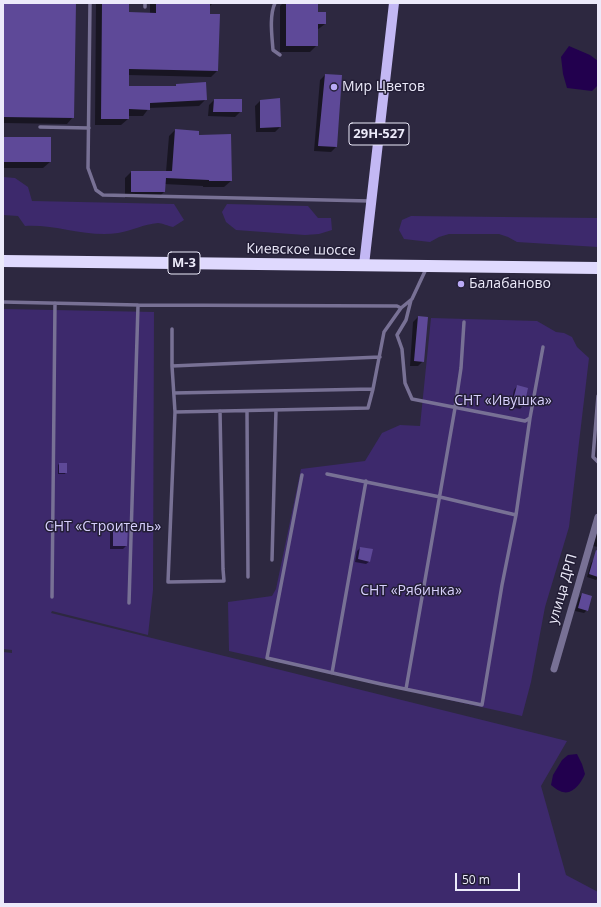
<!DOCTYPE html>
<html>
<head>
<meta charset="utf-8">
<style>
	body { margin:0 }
	#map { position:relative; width:601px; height:907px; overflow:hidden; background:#2d2840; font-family:"Open Sans",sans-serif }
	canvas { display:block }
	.frame { position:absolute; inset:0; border:4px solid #eceafa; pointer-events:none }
	.scale { position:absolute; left:455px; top:873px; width:65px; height:18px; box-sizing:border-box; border:2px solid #eceafa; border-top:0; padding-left:5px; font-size:12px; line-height:14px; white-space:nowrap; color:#eceafa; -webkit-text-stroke:3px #231e36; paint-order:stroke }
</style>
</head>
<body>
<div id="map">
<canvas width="601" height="907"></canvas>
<div class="frame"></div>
<div class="scale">50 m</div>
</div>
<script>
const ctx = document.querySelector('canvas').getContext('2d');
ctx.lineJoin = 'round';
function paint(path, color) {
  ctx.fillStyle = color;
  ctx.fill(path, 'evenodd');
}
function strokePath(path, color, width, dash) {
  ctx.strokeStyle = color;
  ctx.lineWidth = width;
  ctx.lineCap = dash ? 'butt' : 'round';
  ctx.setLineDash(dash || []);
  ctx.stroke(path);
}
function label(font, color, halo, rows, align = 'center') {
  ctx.font = font + ' "Open Sans",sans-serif';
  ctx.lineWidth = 3;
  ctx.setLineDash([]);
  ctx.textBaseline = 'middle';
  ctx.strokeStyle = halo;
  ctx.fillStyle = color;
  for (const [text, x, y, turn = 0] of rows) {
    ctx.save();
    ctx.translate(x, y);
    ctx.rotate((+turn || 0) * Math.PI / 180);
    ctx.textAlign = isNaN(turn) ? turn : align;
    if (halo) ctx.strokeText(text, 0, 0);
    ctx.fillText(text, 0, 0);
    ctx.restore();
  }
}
const green = new Path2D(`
	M3,177L15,178L28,187L32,201L174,204L184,220L173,227C168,226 162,223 158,223C144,224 131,231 118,233C88,238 56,224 25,226L18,216L3,215Z
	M227,204L308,206L318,218H331L332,230L319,234L305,235L236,230L226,222L222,212Z
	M411,216L598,218V247L517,242L508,237L499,234H449L439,237L430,242L404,239L399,230L402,220Z
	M3,309L154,312L153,590L148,635L52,611L51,613L567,741L541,786L566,875L598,892V904H3V652L12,653V650L3,649Z
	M431,318L537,321L556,332L564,333L572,337L577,347L589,358L569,527L545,607L531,682L522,716L229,651L228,602L272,596L276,589L301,469L365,461L382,433L400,425L420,426Z`);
const water = new Path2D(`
	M569,46L590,55L598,61V85L592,91L567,88L563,74L561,57Z
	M577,754L582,764L585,774C581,783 572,797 560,791C557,790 554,787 551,785L553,775L562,760L568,755Z`);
const shadow = new Path2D(`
	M3,3H75L73,117L67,124L3,123Z
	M96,3H128V13L150,14V3H213L209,7L217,71L211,77L128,75V87H174L177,85L206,99L199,106L149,108L143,116H128V119L121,125H95Z
	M283,3H317V13L325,24L317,30V45L310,52H280V6Z
	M325,75L341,76L336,147L331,152L314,151L320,80Z
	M214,100L241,111L235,117L208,116L209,105Z
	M260,101L280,127L275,132H256L255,106Z
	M175,130L198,136L231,181L224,187H203V186L164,184V192L158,198H125V178L131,172H166L169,136Z
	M3,138L50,162L43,168H3Z
	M418,317L423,361L418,366H410L413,322Z
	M517,386L523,406L520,409L510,407L514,390Z
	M59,464L66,472L65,474H58V465Z
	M114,528L126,546L123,549H110V531Z
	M597,531H598V547L593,546Z
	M360,548L370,561L366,564L355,562L357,551Z
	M594,559L598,560V578L596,580L587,577L591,563Z
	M582,594L587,610L584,613L575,611L579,598Z`);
const building = new Path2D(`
	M3,3H76L74,118L3,117Z
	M102,3H129V12L156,13V3H210V14H220L218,71L129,69V86H176V84L206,82L207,100L150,103V110L129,109V119H101Z
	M286,3H318V12H326V24H318V46H286Z
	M325,74L342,75L337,147L318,146Z
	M280,98L281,127L260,128V100Z
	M214,99H242V112H213Z
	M175,129L199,131V135L231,134L232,181H209V180L166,178L165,192H131V171H172Z
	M3,137H51V162H3Z
	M418,316L428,317L424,362L414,361Z
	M517,385L528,388L524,407L512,404Z
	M59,463H67V473H59Z
	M113,527H128L127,546H113Z
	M360,547L373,549L370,562L358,559Z
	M596,550L598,551V577L589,574Z
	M582,593L592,596L588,611L578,608Z`);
const lane = new Path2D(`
	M90,3L88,168L96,190L103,195L370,201
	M275,3C269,16 272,36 273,50L280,55
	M145,7V3
	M40,127L89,128
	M411,300L406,320L397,335L402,349L405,383L412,399L525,421L530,418L543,347
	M3,302L138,305L129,603
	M138,305L397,306L401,308
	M172,329V366L175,412L168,582L224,581L223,569L220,411
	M172,366L380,357
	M174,393L373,389L384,332L401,308L412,299L426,269
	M598,396L593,457L598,462
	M247,411L248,577
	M175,412L368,408L373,389
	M327,474L440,497L516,515
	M302,475L267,658L381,684L482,705L502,585L516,515L530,418
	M272,560L276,410
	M52,597L55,303
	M332,673L366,481
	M406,689L455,408L461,368L464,322`);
const street = new Path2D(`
	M554,669L598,517`);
const primary = new Path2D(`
	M364,265L394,3`);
const highway = new Path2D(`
	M3,261L598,268`);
const markers = [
	[334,87,4,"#baaaf6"],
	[461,284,4,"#baaaf6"]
];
const shields = [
	[379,134,60],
	[184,263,32]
];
const shieldNames = [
	["29Н-527",379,134],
	["М-3",184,263]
];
const poiNames = [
	["Мир Цветов",342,87],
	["Балабаново",469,284]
];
const streetNames = [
	["Киевское шоссе",301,250,1],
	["улица ДРП",563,589,-74]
];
const parkNames = [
	["СНТ «Ивушка»",503,401],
	["СНТ «Строитель»",103,527],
	["СНТ «Рябинка»",411,591]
];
paint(green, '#3d296c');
paint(water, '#22004e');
paint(shadow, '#0007');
paint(building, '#5e4998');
strokePath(lane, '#787195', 3.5);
strokePath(street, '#787195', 7);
strokePath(primary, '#c3b8f4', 10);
strokePath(highway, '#dfd9fe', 12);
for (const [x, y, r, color] of markers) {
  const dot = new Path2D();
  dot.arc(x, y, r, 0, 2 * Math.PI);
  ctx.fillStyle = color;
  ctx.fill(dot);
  strokePath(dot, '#231e36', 1.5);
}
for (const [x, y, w] of shields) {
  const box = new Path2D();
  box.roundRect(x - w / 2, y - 11, w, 22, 3);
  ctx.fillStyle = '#231e36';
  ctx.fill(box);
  strokePath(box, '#eceafa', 1);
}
label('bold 13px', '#eceafa', null, shieldNames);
label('14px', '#eceafa', '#231e36', poiNames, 'left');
label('14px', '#eceafa', '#231e36', streetNames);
label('14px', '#d8d0fd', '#231e36', parkNames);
</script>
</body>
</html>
